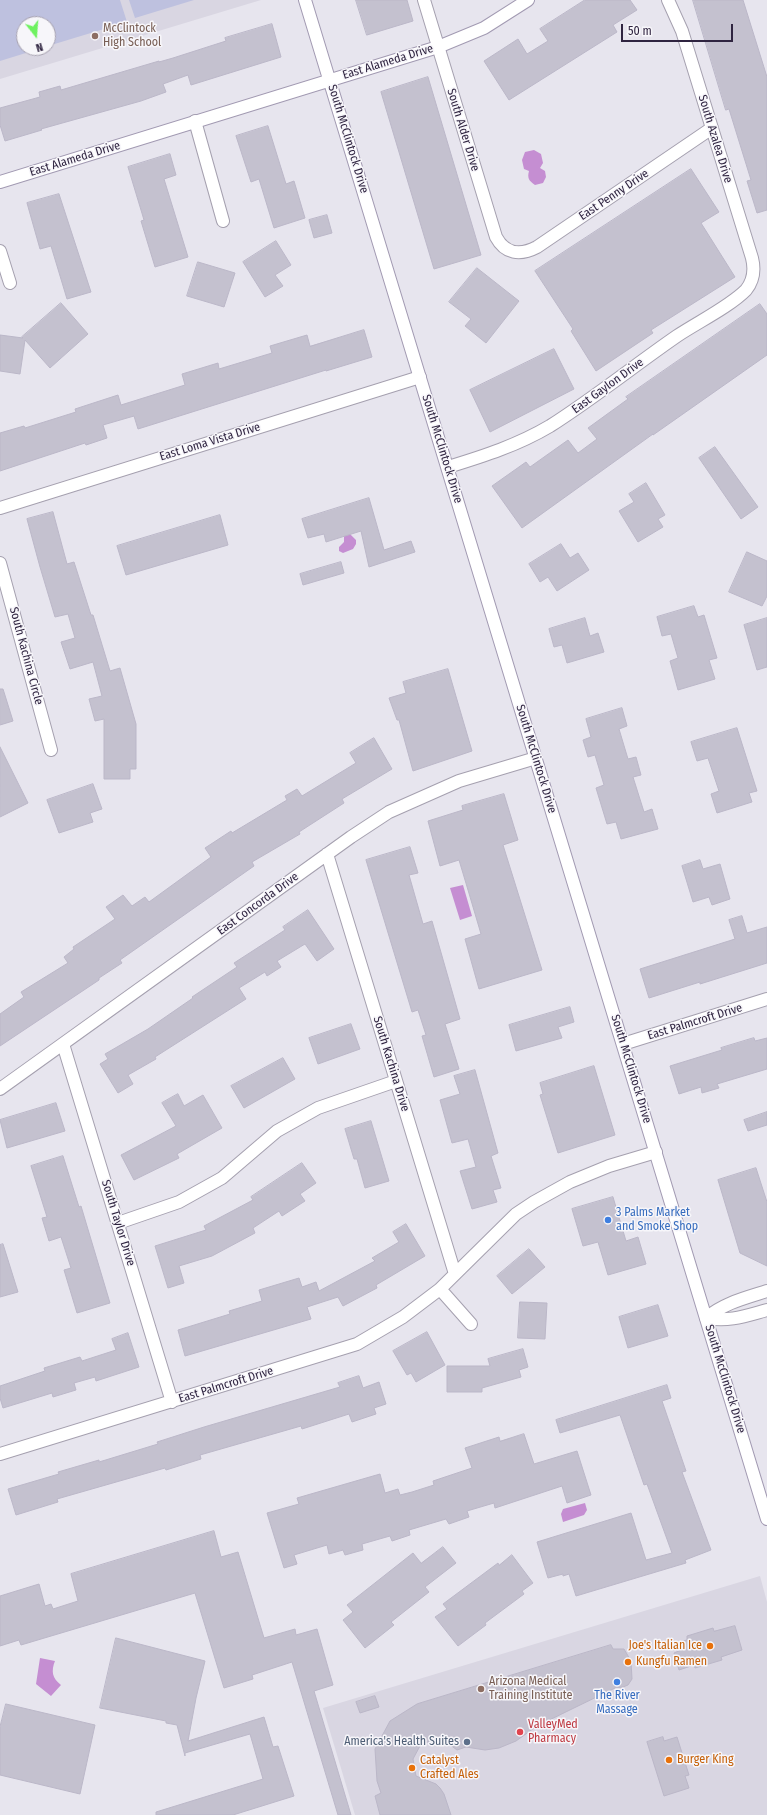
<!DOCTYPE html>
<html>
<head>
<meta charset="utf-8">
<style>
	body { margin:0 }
	#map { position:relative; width:767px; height:1815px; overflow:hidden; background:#e7e5ee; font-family:"Fira Sans Condensed",sans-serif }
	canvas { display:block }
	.north { position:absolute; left:16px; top:16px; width:40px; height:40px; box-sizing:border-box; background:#f7f6fa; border:1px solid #a7a2b0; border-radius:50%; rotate:163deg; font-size:11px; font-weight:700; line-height:16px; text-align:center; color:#2f2440 }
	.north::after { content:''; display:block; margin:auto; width:14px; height:18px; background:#6ef160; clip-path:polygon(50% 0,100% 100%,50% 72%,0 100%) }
	.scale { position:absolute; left:621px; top:24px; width:112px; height:18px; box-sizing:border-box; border:2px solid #2f2440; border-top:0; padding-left:5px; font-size:12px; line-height:14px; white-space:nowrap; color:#2f2440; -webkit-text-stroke:3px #f7f6fa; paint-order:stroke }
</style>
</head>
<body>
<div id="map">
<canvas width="767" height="1815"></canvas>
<div class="north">N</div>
<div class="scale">50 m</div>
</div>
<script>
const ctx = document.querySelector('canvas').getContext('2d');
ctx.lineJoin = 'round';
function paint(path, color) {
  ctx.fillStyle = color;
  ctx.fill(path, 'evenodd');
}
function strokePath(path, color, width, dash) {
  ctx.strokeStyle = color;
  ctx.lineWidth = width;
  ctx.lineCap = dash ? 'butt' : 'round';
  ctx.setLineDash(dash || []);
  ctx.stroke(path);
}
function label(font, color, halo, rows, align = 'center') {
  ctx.font = font + ' "Fira Sans Condensed",sans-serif';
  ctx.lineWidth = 3;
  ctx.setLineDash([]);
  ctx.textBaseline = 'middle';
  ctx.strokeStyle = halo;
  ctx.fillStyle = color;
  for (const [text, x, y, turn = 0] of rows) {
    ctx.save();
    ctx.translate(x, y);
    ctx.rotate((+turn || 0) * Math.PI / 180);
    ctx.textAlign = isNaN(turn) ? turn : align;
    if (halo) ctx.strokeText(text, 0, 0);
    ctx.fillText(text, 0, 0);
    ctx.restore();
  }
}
const built = new Path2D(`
	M0,0H261L0,79ZM24,24H48V48H24Z
	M760,1576L767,1602V1815H355L323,1708Z`);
const green = new Path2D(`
	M0,0H120L127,22L48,46V24H24V48H42L0,61Z
	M129,0H194L135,18Z`);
const water = new Path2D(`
	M534,150L541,154L543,163L540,168L545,171L546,177L543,183L535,185C529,181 527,178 529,171L524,169L522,160L525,152Z
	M349,533L356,540V544L353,549L343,553L339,551V547L344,542V535Z
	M463,885L472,916L460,920L450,888Z
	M585,1503L587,1510L584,1515L563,1522L561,1514L563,1509Z
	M40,1658L55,1661C51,1671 52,1678 61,1685L51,1696L36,1684Z`);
const building = new Path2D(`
	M356,0H407L413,21L367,35Z
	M585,0H630L637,10L613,25L617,32L509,100L484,61L518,39L527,54L548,41L540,29Z
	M693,0H743L767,77V210L757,213L747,181L751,180L729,109L726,110Z
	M272,24L281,57L191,85L188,75L163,84L166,92L141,101L41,129L42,130L5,141L0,125V108L40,97L39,92L60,86L61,90L159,61V62L173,58L226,41L225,38Z
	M428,77L481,255L434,269L381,92Z
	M268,126L286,184L294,181L305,218L274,228L259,179L251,182L236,136Z
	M170,154L176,175L164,179L188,257L155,267L141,221L144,220L128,167Z
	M691,169L719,212L701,223L735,277L651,330L653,333L596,371L571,331L573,329L535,271Z
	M59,194L91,292L67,299L51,246L40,249L27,203Z
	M327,215L332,233L314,238L309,220Z
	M276,241L291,265L275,275L283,286L265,297L243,262Z
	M198,262L235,273L224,307L187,296Z
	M477,268L519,301L486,343L465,326L471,319L449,302Z
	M61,303L88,334L50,368L25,340L20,374L0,371V335L23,338L22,337Z
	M760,304L767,314V355L653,435V434L522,528L492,486L526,462L530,467L568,440L578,453L597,439L588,428L628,399L626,397Z
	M364,330L372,357L326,371V370L138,429L134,416L103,425L107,438L86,445L85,443L0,471V433L24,426L25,428L76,412L75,409L118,395L121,405L185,385L182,374L218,363L219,369L272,353L270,346L307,335L310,346Z
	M554,349L574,389L490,432L470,390Z
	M715,447L758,507L741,519L699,458Z
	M646,483L665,515L658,519L663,527L638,542L619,511L634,502L629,494Z
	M369,498L384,550L411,541L415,552L369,567L361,531L326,542L324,534L308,538L302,519Z
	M53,512L67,564L74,562L91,615H93L110,671L120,668L136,724V769H130V779H104V719L95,721L89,699L102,696L93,662L70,669L61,642L75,638L68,614L55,617L40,567L27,519Z
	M220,515L228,545L126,575L117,546Z
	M561,544L570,558L578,553L589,570L557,591L548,577L540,582L529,564Z
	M747,552L767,561V596L762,606L729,592Z
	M341,562L344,573L303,585L300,574Z
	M694,606L698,617L704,615L717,658L709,660L715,679L678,690L670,661L678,658L671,634L662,636L657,617Z
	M585,618L590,636L598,633L604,652L567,663L562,645L554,647L549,629Z
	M767,618V667L757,670L744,625Z
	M448,669L472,751L413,771L399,720H397L389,698L406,693L403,682Z
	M0,689H3L13,721L0,725Z
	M622,708L627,726L619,729L628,759L636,757L641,775L633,777L644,812L652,809L658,829L621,839L616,822L607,824L596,788L604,785L595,755L588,757L583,740L591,737L586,719Z
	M737,728L757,791L749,793L752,802L717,813L711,794L719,791L708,758L697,761L691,742Z
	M374,738L392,769L342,799L344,803L299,832L300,834L252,862L254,866L120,960L122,963L99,978V980L0,1046V1014L24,997L21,992L68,963L64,957L74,949L73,947L115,919L106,907L123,895L132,906L145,897L149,902L211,857L205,848L231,831L232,833L287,800L285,796L297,789L302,796L356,763L350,753Z
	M0,747L28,803L0,817Z
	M93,784L102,809L90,813L93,822L59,833L47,800Z
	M504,794L518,840L503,845L542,970L479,989L465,939L481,934L468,890L459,860L440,866L428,821L463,810L462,806Z
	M410,847L418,873L409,875L423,924L432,921L460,1019L445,1024L459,1069L434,1077L422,1036L426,1035L418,1010L412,1012L366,860Z
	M700,860L703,869L720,864L730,899L712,905L709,897L693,902L682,866Z
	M308,910L334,949L317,961L305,944L277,961L281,967L267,976L265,972L239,988L246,999L155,1057L156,1059L128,1075L133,1084L118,1093L100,1064L108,1059L105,1054L148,1029L193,998L192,997L237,967L234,963L285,930L283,927Z
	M742,916L747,933L767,927V963L700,984V982L649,998L640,969L735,939L729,920Z
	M570,1007L574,1022L558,1027L562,1038L516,1051L509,1025Z
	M351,1024L360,1049L318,1064L309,1038Z
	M754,1038L755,1041L767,1038V1069L717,1084L719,1088L702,1093L701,1087L679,1094L670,1066L722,1050L721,1048Z
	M283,1058L295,1079L244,1108L231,1086Z
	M594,1066L615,1135L558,1153L540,1095L543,1094L540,1083Z
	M475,1070L498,1153L491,1156L501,1188L493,1190L497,1202L472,1209L460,1171L476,1167L468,1139L452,1143L440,1100L460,1094L454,1076Z
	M178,1094L184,1106L203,1095L222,1128L177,1154L179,1158L134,1180L121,1155L176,1126L162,1103Z
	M56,1103L65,1131L7,1148L0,1120Z
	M767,1112V1125L748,1131L744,1120Z
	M371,1121L389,1181L365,1188L357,1159H354L345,1129Z
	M63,1156L79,1207L81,1206L110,1303L77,1313L64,1270L71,1268L61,1237L49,1241L42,1218L47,1217L31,1166Z
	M302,1163L316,1183L300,1194L305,1201L282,1216L279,1211L253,1228L255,1233L212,1256L179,1266L184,1283L168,1288L155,1246L206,1230L204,1226L253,1200L251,1197Z
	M756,1168L767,1202V1266L740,1253L718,1180Z
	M613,1197L626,1241L638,1237L646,1264L608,1275L598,1242L583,1246L572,1209Z
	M406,1224L425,1256L376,1285L377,1288L343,1306L338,1297L307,1307L311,1319L185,1356L178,1330L230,1314L229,1311L262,1301L259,1290L299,1278L302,1287L316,1282L319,1291L375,1261L372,1258L399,1242L393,1232Z
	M3,1244L18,1292L0,1297V1245Z
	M529,1249L545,1267L512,1294L497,1276Z
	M520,1302L547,1303L545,1339L518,1338Z
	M658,1305L668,1336L628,1348L619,1317Z
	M427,1332L445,1365L416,1382L411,1373L407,1375L393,1351Z
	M128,1333L139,1367L96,1381L95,1377L74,1383L76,1390L53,1397L52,1393L3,1408L0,1398V1386L45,1371L44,1368L80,1357L82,1361L116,1350L112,1339Z
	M523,1349L528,1367L519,1370L521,1377L482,1388V1392H447V1366H490L488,1359Z
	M359,1376L363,1388L379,1382L386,1404L374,1408L376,1414L352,1422L349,1414L302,1429L301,1426L200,1455L201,1459L166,1470L165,1468L57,1499L58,1502L16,1515L8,1489L59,1474L58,1472L99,1460V1462L158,1444L157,1442L204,1427L340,1387L338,1383Z
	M667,1385L671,1398L662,1401L686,1471L682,1472L711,1550L685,1560L686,1563L576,1596L569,1574L563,1576V1574L548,1578L537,1542L631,1513L646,1560L672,1553L647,1484L644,1485L620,1415L560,1433L556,1420Z
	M524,1434L534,1464L577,1451L591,1495L567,1503L562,1486L495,1508L494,1503L467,1511L469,1517L449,1524L446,1519L409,1530L410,1535L392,1541L390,1536L362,1544L363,1550L345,1555L343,1550L329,1554L327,1545L294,1555L297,1564L284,1568L267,1513L299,1504L297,1498L380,1474L385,1493L398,1489L400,1495L412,1492L434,1485L433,1481L472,1468L465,1448L499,1437L500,1441Z
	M214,1531L221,1557L238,1552L264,1638L295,1629L296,1635L317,1629L333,1685L314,1691L351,1815H338L292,1662L252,1675L253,1679L224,1688L195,1593L21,1645L19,1640L0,1646V1596L39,1584L45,1606L51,1604L53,1609L78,1601L71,1574Z
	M443,1547L456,1563L425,1587L429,1592L391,1622L394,1625L365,1648L343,1620L353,1612L347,1605L413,1553L421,1563Z
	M512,1555L533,1583L522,1591L524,1594L485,1623L486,1625L458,1646L435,1617L447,1609L443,1604L498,1563L499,1565Z
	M735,1626L742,1650L721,1657L722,1660L695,1668L694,1665L679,1670L674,1653L681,1650L679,1642L687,1640V1636L713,1628L714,1631Z
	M116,1638L205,1661L196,1698L188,1741L264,1717L273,1747L278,1746L294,1796L233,1815H156V1812L263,1779L250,1734L185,1753V1756L177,1725L166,1723V1721L100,1708Z
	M611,1645L613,1649H624L631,1661L632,1679L628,1685L623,1687L615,1688L537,1726L516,1741L499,1748L485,1750L466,1747L457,1750L441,1738L421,1744L413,1759L416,1776L436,1784L440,1788L444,1794L451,1815H380L375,1796L381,1793L377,1781L375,1749L390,1721L417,1704Z
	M375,1696L379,1707L360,1713L356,1702Z
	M6,1704L95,1725L80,1794L0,1775V1727Z
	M663,1737L664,1741L677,1737L689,1775L685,1776L689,1788L664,1796L647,1742Z`);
const street = new Path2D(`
	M424,0L496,237C505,254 520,256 537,247L712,128
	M195,121L223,221
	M0,251L10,283
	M448,467C484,456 518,445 550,426C594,398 635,365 677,336C698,322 729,307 746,290C754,280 755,270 752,258L682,31L668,0
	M0,508L420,377
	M0,563L51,750
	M327,854L455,1274
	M63,1044L172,1402
	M623,1044L767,999
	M0,1089L351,837L389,812L459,781L536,758
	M118,1223L179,1202L222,1178L277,1131L318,1108L396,1081
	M440,1289L471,1324
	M767,1291C745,1298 724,1303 706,1318C730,1322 745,1316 767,1310
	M0,1454L357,1344L403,1317L440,1289L516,1214L534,1202L570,1182L609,1166L656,1152`);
const secondary = new Path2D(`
	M305,0L767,1519
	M0,182L438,47L484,28L528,0`);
const markers = [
	[95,36,4,"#8d6e63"],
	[608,1220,4,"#3f7fe0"],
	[710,1646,4,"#e8710a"],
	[628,1662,4,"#e8710a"],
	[617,1682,4,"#3f7fe0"],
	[481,1689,4,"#8d6e63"],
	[520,1732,4,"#e0444e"],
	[467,1742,4,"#5c6f8a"],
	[669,1760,4,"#e8710a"],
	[412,1768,4,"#e8710a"]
];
const educationNames = [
	["McClintock",103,29],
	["High School",103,43],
	["Arizona Medical",489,1682],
	["Training Institute",489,1696]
];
const streetNames = [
	["East Alameda Drive",388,62,-17],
	["South Alder Drive",463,130,73],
	["South McClintock Drive",348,139,73],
	["South Azalea Drive",715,139,73],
	["East Alameda Drive",75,159,-17],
	["East Penny Drive",614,195,-34],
	["East Gaylon Drive",608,386,-36],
	["East Loma Vista Drive",210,442,-17],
	["South McClintock Drive",442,449,73],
	["South Kachina Circle",26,656,75],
	["South McClintock Drive",536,759,73],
	["East Concorda Drive",258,904,-36],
	["East Palmcroft Drive",695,1022,-17],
	["South Kachina Drive",391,1064,73],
	["South McClintock Drive",631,1069,73],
	["South Taylor Drive",118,1223,73],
	["South McClintock Drive",725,1379,73],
	["East Palmcroft Drive",226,1385,-17]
];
const shopNames = [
	["3 Palms Market",616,1213],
	["and Smoke Shop",616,1227],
	["The River",617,1696,"center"],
	["Massage",617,1710,"center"]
];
const foodNames = [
	["Joe's Italian Ice",702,1646,"right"],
	["Kungfu Ramen",636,1662],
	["Burger King",677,1760],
	["Catalyst",420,1761],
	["Crafted Ales",420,1775]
];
const healthNames = [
	["ValleyMed",528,1725],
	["Pharmacy",528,1739]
];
const serviceNames = [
	["America's Health Suites",459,1742]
];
paint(built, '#d9d6e2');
paint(green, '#bec1df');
paint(water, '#c58ed2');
paint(building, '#c4c1cf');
strokePath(building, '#bbb7c8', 1);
strokePath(street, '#a5a0af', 14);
strokePath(secondary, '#a29ab2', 14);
strokePath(street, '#fff', 12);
strokePath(secondary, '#fff', 12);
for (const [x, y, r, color] of markers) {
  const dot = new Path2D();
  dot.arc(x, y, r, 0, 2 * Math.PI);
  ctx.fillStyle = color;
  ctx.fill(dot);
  strokePath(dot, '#f7f6fa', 1.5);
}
label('12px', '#785e54', '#f7f6fa', educationNames, 'left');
label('12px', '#2f2440', '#f7f6fa', streetNames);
label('12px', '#366cbe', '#f7f6fa', shopNames, 'left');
label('12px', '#c56008', '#f7f6fa', foodNames, 'left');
label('12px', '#be3a42', '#f7f6fa', healthNames, 'left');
label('12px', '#4e5e75', '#f7f6fa', serviceNames, 'right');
</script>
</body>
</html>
